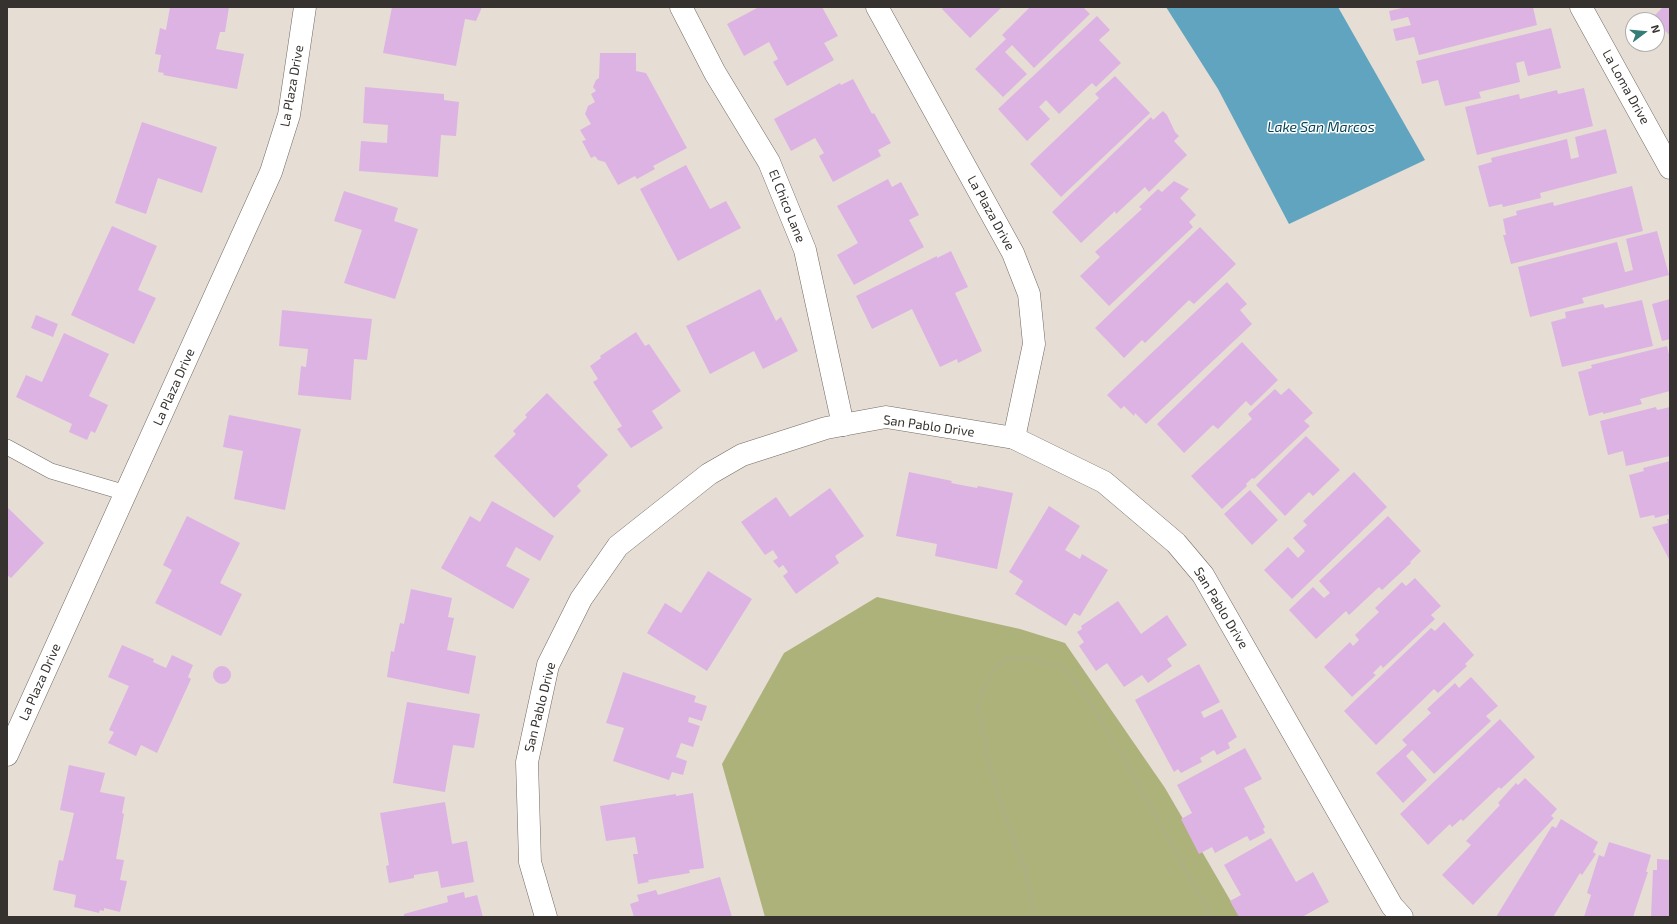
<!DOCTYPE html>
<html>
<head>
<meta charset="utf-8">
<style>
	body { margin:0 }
	#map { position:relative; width:1677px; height:924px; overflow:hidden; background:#e6ddd5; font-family:"Exo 2",sans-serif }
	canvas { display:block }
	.frame { position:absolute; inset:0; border:8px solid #36322f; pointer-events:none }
	.north { position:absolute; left:1625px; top:12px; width:40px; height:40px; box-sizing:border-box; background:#fff; border:1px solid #afadac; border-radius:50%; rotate:74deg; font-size:11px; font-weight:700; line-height:16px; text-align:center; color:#36322f }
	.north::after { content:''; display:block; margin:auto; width:14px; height:18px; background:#367d78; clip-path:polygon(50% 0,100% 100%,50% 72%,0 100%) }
</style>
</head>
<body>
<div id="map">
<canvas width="1677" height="924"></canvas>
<div class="frame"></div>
<div class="north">N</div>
</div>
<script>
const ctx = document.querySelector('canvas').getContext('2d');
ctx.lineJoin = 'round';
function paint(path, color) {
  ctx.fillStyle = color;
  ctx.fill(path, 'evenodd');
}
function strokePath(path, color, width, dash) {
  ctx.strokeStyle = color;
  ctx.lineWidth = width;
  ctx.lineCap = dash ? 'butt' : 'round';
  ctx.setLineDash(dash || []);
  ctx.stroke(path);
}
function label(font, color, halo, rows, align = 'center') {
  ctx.font = font + ' "Exo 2",sans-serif';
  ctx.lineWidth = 3;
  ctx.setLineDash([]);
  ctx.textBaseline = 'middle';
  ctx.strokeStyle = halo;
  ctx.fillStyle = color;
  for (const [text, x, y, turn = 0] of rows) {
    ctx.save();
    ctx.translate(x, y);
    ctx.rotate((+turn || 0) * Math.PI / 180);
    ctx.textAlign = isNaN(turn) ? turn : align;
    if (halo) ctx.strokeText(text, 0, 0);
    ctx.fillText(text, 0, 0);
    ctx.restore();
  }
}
const green = new Path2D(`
	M877,597L1020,629L1065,643L1165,788L1240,917H765L722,764L784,653Z`);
const water = new Path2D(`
	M1166,7H1338L1425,160L1289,224L1218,89Z`);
const building = new Path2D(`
	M170,7H229L225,32H220L216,49L244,54L237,89L163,75L164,73L158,72L161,55L155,54L160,28L166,30Z
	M392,7H482L476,21L465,19L456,66L383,53Z
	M759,7H822L838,36L824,43L834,60L787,86L773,62L778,59L769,42L744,56L727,24Z
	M944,7H1002L970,38L942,9Z
	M1030,7H1083L1090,14L1034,68L1012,45L1005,52L1027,74L1003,97L975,69L1006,39L1002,35Z
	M1406,7H1533L1537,25L1419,55L1414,37L1396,41L1393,29L1411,25L1408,17L1391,21L1389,11Z
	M1663,7H1670V36L1653,17Z
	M1097,16L1110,30L1099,40L1121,63L1096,87L1092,83L1059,114L1046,100L1039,107L1050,119L1027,141L998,109Z
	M1551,28L1561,68L1528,76L1524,61L1516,63L1520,82L1479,92L1481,98L1445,106L1438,80L1422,84L1416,61Z
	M600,53H636V71L646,73L687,148L653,166L655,169L637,179L635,176L618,185L605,162L598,160L595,156L591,158L582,141L586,140L580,130L591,124L585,114L588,106L595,102L591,94L596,91L593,87L596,80L599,78Z
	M1115,76L1150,113L1061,197L1030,164L1099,98L1095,94Z
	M853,79L872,114L874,113L891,143L878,150L881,156L833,182L819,156L824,153L815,138L791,151L774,119L840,83L841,85Z
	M365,87L444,94V100L459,102L456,136L441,135L438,177L359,171L361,141L387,143L388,125L363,123Z
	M1584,88L1593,126L1477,155L1465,107L1519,94L1520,99L1557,90L1558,94Z
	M1163,111L1167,115L1175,132L1179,136L1174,141L1187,155L1149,192L1145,187L1116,214L1115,211L1081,243L1052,212L1151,117L1153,120Z
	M142,122L217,147L202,193L158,178L146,214L115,203Z
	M1606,129L1617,173L1540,193L1541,198L1503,207L1502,204L1489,207L1478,166L1492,162L1491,158L1567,139L1571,159L1579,157L1575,137Z
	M686,165L710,209L726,201L741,228L678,261L640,189Z
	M888,179L892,187L901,182L919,215L909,220L924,247L854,285L837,255L858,243L837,206Z
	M1174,181L1189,189L1180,198L1196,215L1189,222L1193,227L1109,306L1080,276L1100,257L1095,252L1142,209L1139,207L1158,189L1162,192Z
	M1632,186L1643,231L1511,264L1503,235H1506L1503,219L1517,215L1516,211L1553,202L1554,206Z
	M344,191L398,208L394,221L418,229L395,299L344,283L362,230L334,221Z
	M112,226L157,246L138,290L156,298L134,344L71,315Z
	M1200,227L1236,264L1194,304L1189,300L1145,343L1142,340L1124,358L1095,328Z
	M1657,231L1669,275L1582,298L1584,303L1530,317L1518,267L1617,242L1625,272L1633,270L1626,239Z
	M951,251L968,287L955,293L982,351L958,363L957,359L940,367L912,309L872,329L856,296L937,256V258Z
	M1227,282L1247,304L1240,310L1252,324L1146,424L1135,413L1134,416L1124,406L1121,409L1107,395Z
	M760,289L776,321L781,317L798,351L763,369L754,351L710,374L686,326Z
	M1670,299V339L1662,341L1652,304Z
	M1642,300L1653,346L1562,367L1551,322L1566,318L1565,312L1603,304L1605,308Z
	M282,310L372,319L367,360L354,359L351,400L298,395L301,366L306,367L308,349L279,346Z
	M36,315L58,324L53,337L31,328Z
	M636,332L645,346L649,344L681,391L652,411L663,428L631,448L617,429L622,426L593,382L598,379L590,366L601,358L600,356Z
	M64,333L109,354L89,396L108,405L95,433L91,431L87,440L69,432L72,424L16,397L26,375L42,382Z
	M1242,342L1278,380L1251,406L1246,401L1218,429L1213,425L1184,453L1157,424Z
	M1667,346L1670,359V391L1640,399L1642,404L1603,414V412L1589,416L1578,372L1592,368L1591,365Z
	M1289,388L1313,413L1304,421L1310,426L1254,479L1252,478L1246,484L1247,486L1222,509L1191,476L1252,419L1248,414L1275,389L1281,395Z
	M547,393L608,455L577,486L581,491L554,518L494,456L516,434L513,431L527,417L525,415Z
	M1656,407L1657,410L1670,407V456L1626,466L1623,451L1608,455L1600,421Z
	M229,415L301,429L285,510L234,499L243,451L223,447Z
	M1306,436L1340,470L1313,496L1309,492L1285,516L1256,485Z
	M1670,461V514L1655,518L1654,515L1640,518L1629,475L1644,471L1643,468Z
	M909,472L952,481L951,483L977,488L978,486L1013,493L997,569L935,556L937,544L896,536Z
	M1354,472L1387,507L1292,599L1264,570L1288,547L1298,558L1305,551L1293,538L1307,525L1303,521Z
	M830,488L864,536L835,556L839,563L796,594L783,576L788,572L783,565L779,568L773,561L778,558L773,550L765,555L741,522L776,497L790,517Z
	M1250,490L1278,520L1252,545L1224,514Z
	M492,501L554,536L540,561L516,547L506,566L530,579L513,609L441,568L470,516L480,522Z
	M1049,506L1080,526L1065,550L1080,559L1082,554L1108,570L1080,616L1074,613L1066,626L1015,594L1023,581L1009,572Z
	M7,507L44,543L11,578L7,575Z
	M187,516L240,543L220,583L242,594L221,636L155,603L172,570L163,565Z
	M1388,516L1421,551L1410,562L1411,563L1382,590L1379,587L1349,615L1346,611L1316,639L1289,610L1313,587L1324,598L1330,593L1319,581Z
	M1667,519H1670V561L1652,527L1668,523Z
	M708,571L752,599L707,671L647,633L665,603L681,613Z
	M1415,578L1441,606L1431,615L1435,619L1383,668L1381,665L1373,673L1376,675L1352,697L1324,667L1350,642L1353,646L1359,640L1355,635L1379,612L1375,608L1402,582L1406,586Z
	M411,589L452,598L448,617L454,618L447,650L476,656L469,694L387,677L391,651L394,652L400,623L404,624Z
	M1118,601L1141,634L1167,615L1187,645L1167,659L1172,666L1148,683L1142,675L1124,687L1107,663L1096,671L1079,646L1084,642L1077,632L1082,629L1081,626Z
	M1444,622L1474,655L1465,664L1467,666L1438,693L1434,689L1376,745L1344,711L1431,628L1435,631Z
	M122,645L154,659L153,662L166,668L172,655L193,665L188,677L191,679L157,753L141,745L136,756L108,743L114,732L109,730L129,686L108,677Z
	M1199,664L1220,702L1201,712L1204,718L1222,709L1237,737L1228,743L1230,748L1217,755L1214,750L1200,758L1202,762L1181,773L1178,769L1174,772L1135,700Z
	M213 675a9 9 0 1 1 18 0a9 9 0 1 1-18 0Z
	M623,672L696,696L694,702L707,706L702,721L689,717L688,722L700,726L693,747L681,743L676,757L687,761L683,775L672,772L669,780L613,761L624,728L606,723Z
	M1471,677L1498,706L1486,716L1491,721L1434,774L1412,750L1406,756L1427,780L1403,803L1376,773L1407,745L1402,740L1431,713L1427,709L1455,683L1459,688Z
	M407,702L480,714L474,748L453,745L445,792L393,783Z
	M1500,719L1535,757L1501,789L1499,787L1463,821L1461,819L1452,827L1450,824L1428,845L1400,814Z
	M1245,748L1262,779L1244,788L1265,827L1263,829L1265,833L1250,841L1247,836L1215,853L1212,847L1199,854L1181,819L1192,813L1177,785Z
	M69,765L105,773L100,792L125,797L122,813L124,814L116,859L124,860L120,880L127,881L120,912L104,908V911L100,910L99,913L74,907L76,895L53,890L59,860L63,861L74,813L60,810Z
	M1525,778L1557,809L1551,816L1554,818L1473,905L1442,875L1471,845L1466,841L1500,805L1498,803L1516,783L1518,785Z
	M693,793L704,868L689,870L690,873L648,880L649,882L638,884L633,854H638L635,837L606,841L600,806L676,794V796Z
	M445,802L452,844L467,841L474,882L441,888L438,871L414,875V878L389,883L386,866L389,865L380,813Z
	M1561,819L1598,842L1593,852L1596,854L1582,875L1580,873L1553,917H1496L1552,826L1556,828Z
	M1271,838L1296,882L1313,872L1329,902L1302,917H1239L1230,901L1241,895L1224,865Z
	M1609,842L1651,855L1646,872H1648L1633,917H1584L1591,895L1587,893L1599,855L1604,857Z
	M1657,859L1670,860V917H1651L1653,870H1657Z
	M720,877L732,917H634L630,904L639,901L637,895L656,890L658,895Z
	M464,892L465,898L477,895L483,917H404V914L448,902L447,896Z`);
const path = new Path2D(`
	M1035,917L1025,869L1005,815L988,760L978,704L993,669L1011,658H1030L1064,668L1088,700L1131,771L1212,917`);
const lane = new Path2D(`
	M7,447L51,471L126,493`);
const street = new Path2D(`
	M681,7L715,73L769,162L805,250L843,425
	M877,7L1013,253L1029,294L1034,344L1014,438
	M1581,7L1670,168
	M7,755L271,172L289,115L305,7`);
const secondary = new Path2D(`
	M546,917L530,862L527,762L548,665L581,599L618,546L709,474L742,455L826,428L886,417L1014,438L1104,482L1176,543L1203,575L1392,906L1402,917`);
const streetNames = [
	["La Plaza Drive",292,86,-80],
	["La Loma Drive",1626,87,61],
	["El Chico Lane",787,206,68],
	["La Plaza Drive",991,213,61],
	["La Plaza Drive",174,387,-66],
	["San Pablo Drive",929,426,8],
	["San Pablo Drive",1221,608,59],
	["La Plaza Drive",40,682,-66],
	["San Pablo Drive",540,707,-76]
];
const waterNames = [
	["Lake San Marcos",1321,127]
];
paint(green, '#adb27a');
paint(water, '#60a4bf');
paint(building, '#ddb3e3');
strokePath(lane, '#736b64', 16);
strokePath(street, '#736b64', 23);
strokePath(secondary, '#736b64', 23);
strokePath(path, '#b1a9a3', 2.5, [1, 3]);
strokePath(lane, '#fff', 15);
strokePath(street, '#fff', 22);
strokePath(secondary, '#fff', 22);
label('13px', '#36322f', '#fff', streetNames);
label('italic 14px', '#064357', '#fff', waterNames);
</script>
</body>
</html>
